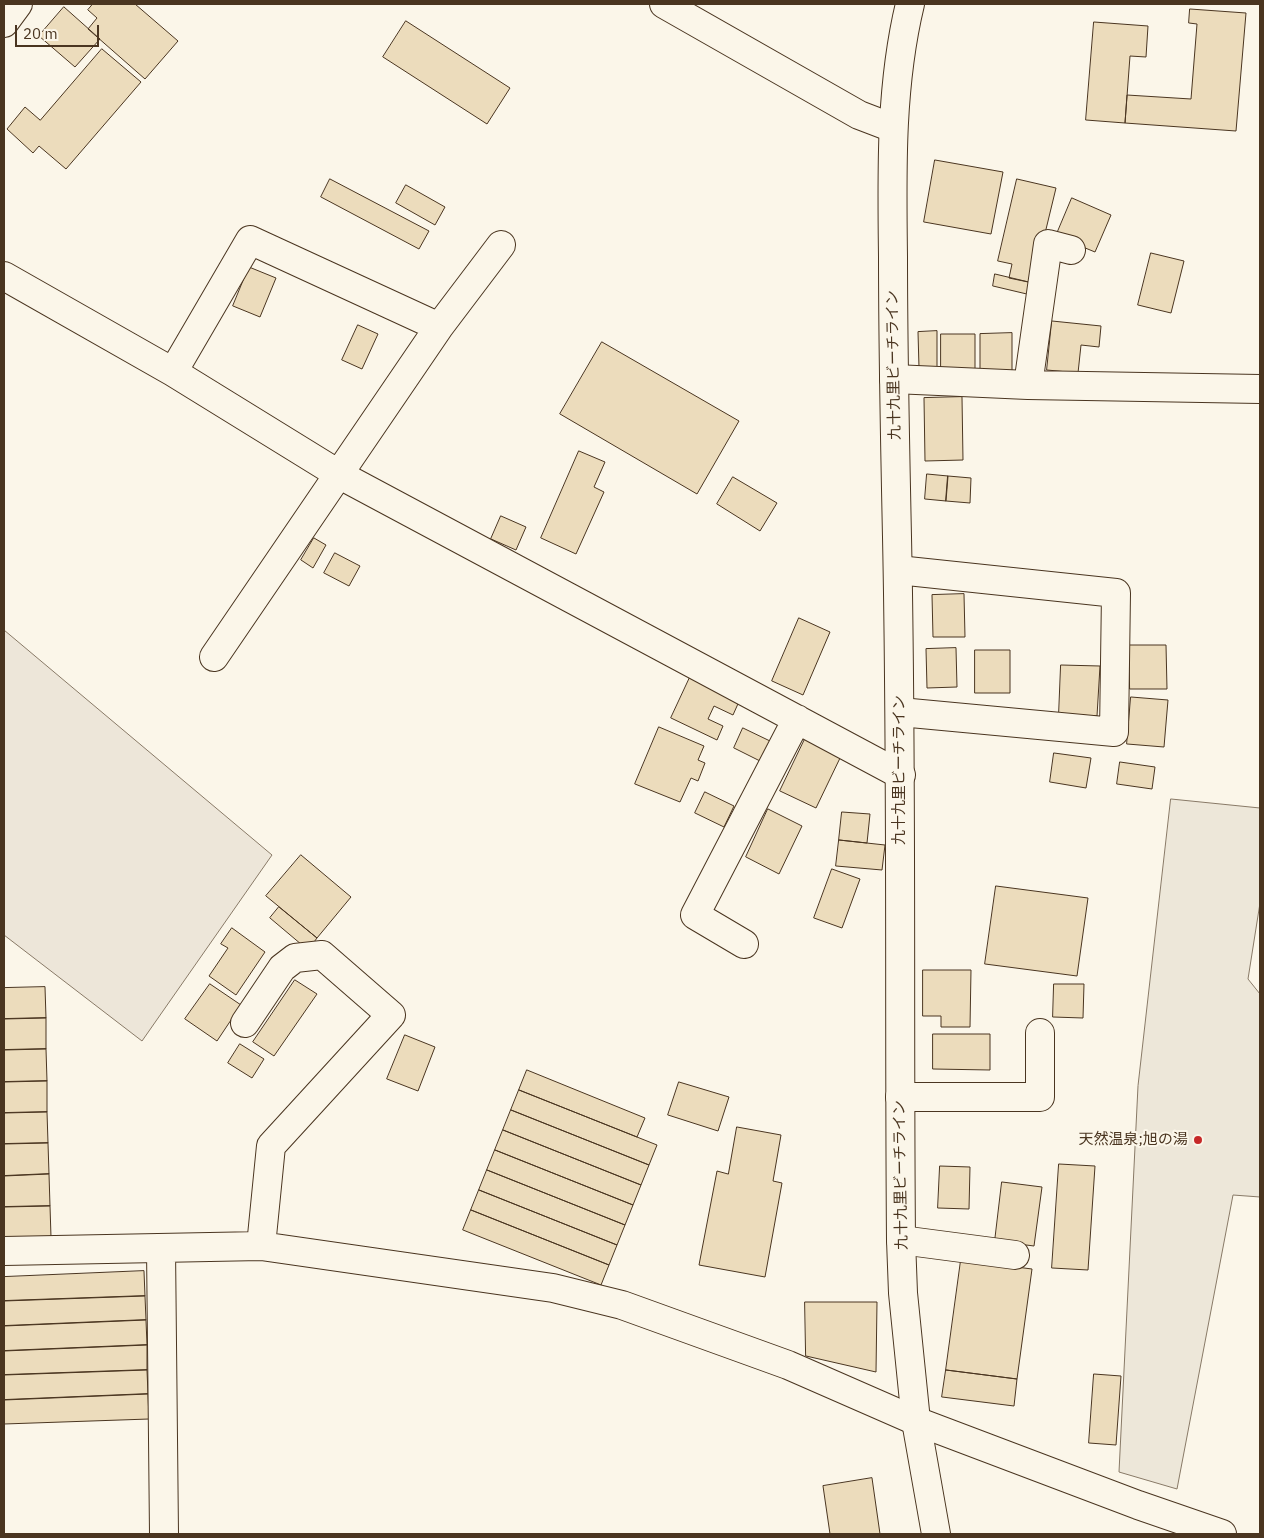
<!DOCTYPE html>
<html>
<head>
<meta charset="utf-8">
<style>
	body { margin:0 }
	#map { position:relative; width:1264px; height:1538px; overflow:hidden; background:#fbf6e9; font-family:"IBM Plex Sans",sans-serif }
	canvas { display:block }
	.frame { position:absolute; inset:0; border:5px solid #4a3520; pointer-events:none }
	.scale { position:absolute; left:15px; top:25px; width:84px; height:22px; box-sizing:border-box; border:2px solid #4a3520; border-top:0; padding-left:6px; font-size:15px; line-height:18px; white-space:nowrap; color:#4a3520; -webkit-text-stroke:4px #fbf6e9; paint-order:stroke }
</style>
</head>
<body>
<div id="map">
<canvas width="1264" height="1538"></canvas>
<div class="frame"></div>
<div class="scale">20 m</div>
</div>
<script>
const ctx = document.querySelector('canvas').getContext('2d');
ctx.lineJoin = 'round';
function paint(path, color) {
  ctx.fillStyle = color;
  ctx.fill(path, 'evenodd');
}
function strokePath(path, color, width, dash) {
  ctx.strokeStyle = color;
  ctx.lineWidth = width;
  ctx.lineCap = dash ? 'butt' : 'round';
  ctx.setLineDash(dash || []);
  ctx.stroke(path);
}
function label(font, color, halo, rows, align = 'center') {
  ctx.font = font + ' "IBM Plex Sans","Noto Sans JP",sans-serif';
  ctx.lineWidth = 4;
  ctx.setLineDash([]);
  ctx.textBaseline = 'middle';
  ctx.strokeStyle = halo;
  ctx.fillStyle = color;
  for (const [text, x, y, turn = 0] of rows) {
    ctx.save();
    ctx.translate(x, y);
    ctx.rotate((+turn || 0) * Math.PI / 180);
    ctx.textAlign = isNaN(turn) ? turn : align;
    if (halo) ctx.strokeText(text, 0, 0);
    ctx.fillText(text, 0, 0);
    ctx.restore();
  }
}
const green = new Path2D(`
	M4,630L272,855L142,1041L4,935Z`);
const parking = new Path2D(`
	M1171,799L1260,808V903L1248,979L1260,994V1197L1233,1195L1177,1489L1119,1472L1138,1086Z`);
const building = new Path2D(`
	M93,4H135L178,41L145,79L88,29L97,18L88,10Z
	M64,7L100,39L75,67L39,36Z
	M1190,9L1246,13L1236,131L1125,123L1127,95L1191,99L1197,24L1189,23Z
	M406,21L510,88L487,124L383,57Z
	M1094,22L1148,26L1146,57L1130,56L1125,123L1086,120Z
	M102,49L141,82L66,169L39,146L33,153L7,129L25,107L40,120Z
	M935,160L1003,172L991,234L924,222Z
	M330,179L429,231L419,249L321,197Z
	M1017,179L1056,188L1033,283L1009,278L1012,264L998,261Z
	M406,185L445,207L435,225L396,203Z
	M1072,198L1111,215L1095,252L1056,236Z
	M1151,253L1184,261L1171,313L1138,305Z
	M249,267L276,278L260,317L233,306Z
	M995,274L1033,283L1031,295L993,286Z
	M1052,321L1101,326L1099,347L1081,345L1078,373L1047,370Z
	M358,325L378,334L362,369L342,360Z
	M937,331V368H919L918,332Z
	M1012,333V372L980,373V334Z
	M941,334H975V370H941Z
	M602,342L739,421L697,494L560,414Z
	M962,397L963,460L925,461L924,398Z
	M579,451L605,462L594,487L604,492L576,554L541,538Z
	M927,474L948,476L946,501L925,499Z
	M948,476L971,478L970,503L946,501Z
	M733,477L777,503L760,531L717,504Z
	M501,516L526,527L516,550L491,539Z
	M314,538L326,545L313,568L301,560Z
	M335,553L360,566L349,586L324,573Z
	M964,594L965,637H933L932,595Z
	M799,618L830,632L803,695L772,681Z
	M1129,645H1166L1167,689H1130Z
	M956,648L957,687L927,688L926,649Z
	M975,650H1010V693H975Z
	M1061,665L1100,666L1097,716L1059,714Z
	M692,673L741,697L733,715L714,706L708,719L723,726L717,740L671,718Z
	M1131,697L1168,700L1164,747L1127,744Z
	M659,727L704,746L698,760L705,763L698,781L691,778L680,802L635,784Z
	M743,728L770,741L760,761L734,748Z
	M805,739L841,756L816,808L780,791Z
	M1054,753L1091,758L1086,788L1050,782Z
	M1120,762L1155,767L1152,789L1117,784Z
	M705,792L734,806L724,827L695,813Z
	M768,809L802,826L779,874L746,857Z
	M842,812L870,814L867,843L839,840Z
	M839,840L885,845L882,870L836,866Z
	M301,855L351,897L317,938L266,896Z
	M832,869L860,879L842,928L814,918Z
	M996,886L1088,898L1077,976L985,964Z
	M279,907L317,938L308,950L270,918Z
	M232,928L265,952L236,995L209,976L228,948L221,944Z
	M923,970H971L970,1027H941V1016H923Z
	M295,980L317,994L274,1056L253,1042Z
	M210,984L241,1005L217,1041L185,1019Z
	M1054,984H1084L1083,1018L1053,1017Z
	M45,987L46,1018L4,1019V988Z
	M46,1018V1049L4,1050V1019Z
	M933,1034H990V1070L933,1069Z
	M405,1035L435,1047L418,1091L387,1079Z
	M240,1044L264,1059L252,1078L228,1063Z
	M46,1049L47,1081L4,1082V1050Z
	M527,1070L645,1118L637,1137L519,1090Z
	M47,1081V1112L4,1113V1082Z
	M679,1082L729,1097L718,1131L668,1115Z
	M519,1090L657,1145L649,1165L511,1110Z
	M511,1110L649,1165L641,1185L503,1130Z
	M47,1112L48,1143L4,1144V1113Z
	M737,1127L781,1135L773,1181L782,1183L765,1277L699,1265L717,1171L728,1174Z
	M503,1130L641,1185L633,1205L495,1150Z
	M48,1143L49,1174L4,1176V1144Z
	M495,1150L633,1205L625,1225L487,1170Z
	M1059,1164L1095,1166L1088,1270L1052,1268Z
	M940,1166L970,1167L969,1209L938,1208Z
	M487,1170L625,1225L617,1245L479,1190Z
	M49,1174L50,1206L4,1207V1176Z
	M1002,1182L1042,1187L1034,1246L995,1241Z
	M479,1190L617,1245L609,1265L471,1210Z
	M50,1206L51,1237L4,1239V1207Z
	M471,1210L609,1265L601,1285L463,1230Z
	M961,1260L1032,1269L1017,1379L946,1370Z
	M144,1271L145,1296L4,1301V1277Z
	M145,1296L146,1320L4,1326V1301Z
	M805,1302H877L876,1372L806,1356Z
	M146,1320L147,1345L4,1351V1326Z
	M147,1345V1370L4,1375V1351Z
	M147,1370L148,1394L4,1400V1375Z
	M946,1370L1017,1379L1014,1406L942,1397Z
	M1094,1374L1121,1376L1116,1445L1089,1443Z
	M148,1394L149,1419L4,1424V1400Z
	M872,1478L880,1534H830L823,1486Z`);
const minor = new Path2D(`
	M664,4L859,115L893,128
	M4,23L18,4
	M4,276L173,372L340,475L901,775
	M173,372L250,240L439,327
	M894,379L1028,385L1260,389
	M1028,385L1048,244L1071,250
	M898,570L1116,593L1114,732L900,712
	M214,657L439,327L501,245
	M744,944L695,915L797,719
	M245,1023L282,968L295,958L322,955L391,1015L271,1146L261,1246
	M900,1097H1040V1033
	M901,1240L1015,1255
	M161,1248L164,1534
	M4,1251L261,1246L553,1288L622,1305L788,1365L916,1421L1138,1505L1222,1534`);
const major = new Path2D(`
	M910,4C890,87 892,173 893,257C893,351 895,444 897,537C902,771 899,1005 901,1240L903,1293L916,1421L936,1534`);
const markers = [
	[1198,1140,5,"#c62828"]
];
const streetNames = [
	["九十九里ビーチライン",894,365,-91],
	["九十九里ビーチライン",900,770,-90],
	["九十九里ビーチライン",901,1175,-91]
];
const poiNames = [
	["天然温泉;旭の湯",1188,1140]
];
paint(green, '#ede6d9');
strokePath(green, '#887966', 1);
paint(parking, '#ede7d9');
strokePath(parking, '#887966', 1);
paint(building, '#ecdcbc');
strokePath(building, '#4a3520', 1);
strokePath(minor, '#4a3520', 30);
strokePath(major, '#4a3520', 30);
strokePath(minor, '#fbf6e9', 28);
strokePath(major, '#fbf6e9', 28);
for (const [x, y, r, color] of markers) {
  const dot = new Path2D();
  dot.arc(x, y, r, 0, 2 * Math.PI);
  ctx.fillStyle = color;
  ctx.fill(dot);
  strokePath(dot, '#fbf6e9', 2);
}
label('15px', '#4a3520', '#fbf6e9', streetNames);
label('15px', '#4a3520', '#fbf6e9', poiNames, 'right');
</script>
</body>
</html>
